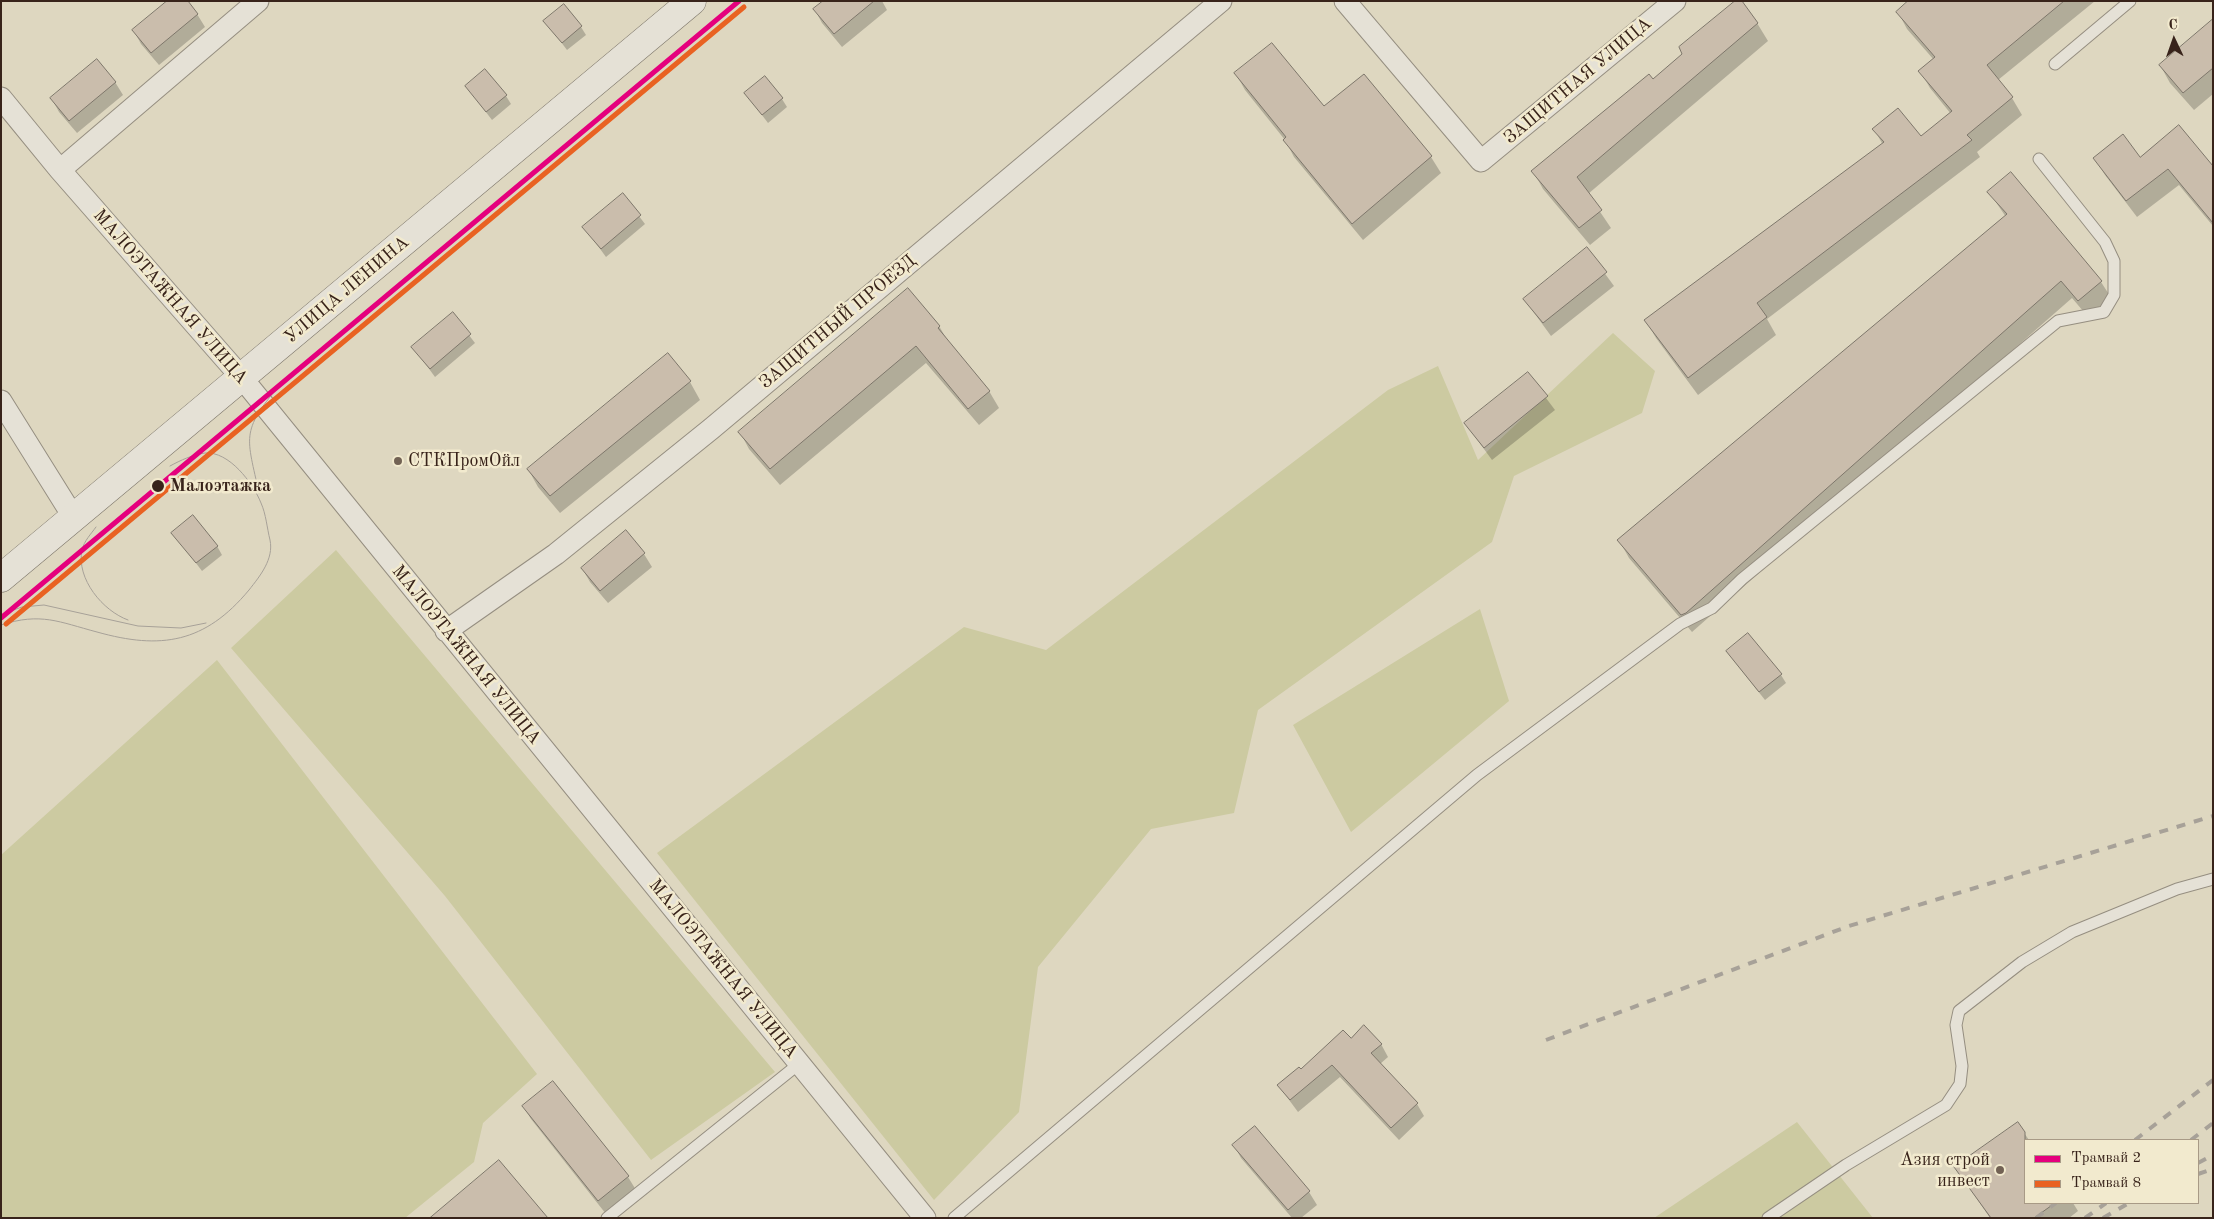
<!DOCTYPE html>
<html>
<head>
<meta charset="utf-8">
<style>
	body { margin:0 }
	#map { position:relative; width:2214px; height:1219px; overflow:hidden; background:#ded7c0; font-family:"Old Standard TT",serif }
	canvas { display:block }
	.frame { position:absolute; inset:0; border:2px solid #38231a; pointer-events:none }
	.legend { position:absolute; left:2024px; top:1139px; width:175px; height:65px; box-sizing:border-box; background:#f2eace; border:1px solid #a89a86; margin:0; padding:6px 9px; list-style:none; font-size:15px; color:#38231a }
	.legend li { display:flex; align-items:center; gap:10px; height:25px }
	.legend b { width:25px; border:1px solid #a89a86 }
	.north { position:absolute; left:2149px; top:15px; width:50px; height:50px; -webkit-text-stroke:4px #f2eace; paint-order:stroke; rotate:357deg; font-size:14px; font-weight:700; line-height:20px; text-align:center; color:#38231a }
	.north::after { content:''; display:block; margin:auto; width:18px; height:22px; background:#38231a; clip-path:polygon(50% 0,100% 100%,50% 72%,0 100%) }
</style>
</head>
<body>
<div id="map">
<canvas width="2214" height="1219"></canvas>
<div class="frame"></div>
<ul class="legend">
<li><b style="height:6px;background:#e5007d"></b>Трамвай 2</li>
<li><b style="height:6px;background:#e96222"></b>Трамвай 8</li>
</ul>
<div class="north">С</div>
</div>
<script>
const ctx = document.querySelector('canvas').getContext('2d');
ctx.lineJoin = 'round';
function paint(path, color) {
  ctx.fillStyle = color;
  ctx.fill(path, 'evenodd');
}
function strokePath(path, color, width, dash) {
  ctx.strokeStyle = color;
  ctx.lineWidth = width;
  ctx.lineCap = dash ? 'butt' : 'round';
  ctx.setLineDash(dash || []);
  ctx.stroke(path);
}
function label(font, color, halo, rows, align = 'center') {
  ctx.font = font + ' "Old Standard TT",serif';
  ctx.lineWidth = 5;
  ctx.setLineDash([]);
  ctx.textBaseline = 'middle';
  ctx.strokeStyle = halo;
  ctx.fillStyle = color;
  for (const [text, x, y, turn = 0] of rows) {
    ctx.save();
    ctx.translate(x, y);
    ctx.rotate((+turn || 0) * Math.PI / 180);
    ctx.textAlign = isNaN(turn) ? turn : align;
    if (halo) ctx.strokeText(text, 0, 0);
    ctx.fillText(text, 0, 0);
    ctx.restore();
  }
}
const green = new Path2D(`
	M1613,333L1655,371L1642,413L1514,476L1492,542L1258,710L1234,813L1151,829L1038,967L1019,1112L934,1200L657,853L964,627L1046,650L1388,390L1438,366L1478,460Z
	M336,550L775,1072L651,1160L445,896L231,648Z
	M1480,609L1509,701L1351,832L1293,725Z
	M217,660L537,1074L483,1123L474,1162L405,1218H1V855Z
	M1797,1122L1873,1218H1654Z`);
const shadow = new Path2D(`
	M825,1H882L887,10L842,47L822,23L815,10Z
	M1910,1H2095L1998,80L2012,98L2022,115L1977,152L1980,157L1767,319L1776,335L1698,395L1656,338L1646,321L1883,145L1874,129L1921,138L1951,114L1930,88L1920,71L1934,60L1907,29L1898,12Z
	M197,14L205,27L159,65L141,44L134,31Z
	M545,21L581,27L586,35L567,50Z
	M2213,21V94L2194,110L2170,83L2160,65Z
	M1757,23L1768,41L1588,194L1611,228L1590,245L1543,189L1533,171L1653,81Z
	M1236,74L1324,108L1364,76L1431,157L1441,173L1363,240L1294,157L1285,140L1245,90Z
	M115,82L123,95L77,133L59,112L52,99Z
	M466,86L506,96L511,104L492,120Z
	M746,94L782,99L787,107L768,123Z
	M2095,158H2140L2213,168V226L2179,185L2137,217L2105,175Z
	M2011,174L2101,282L2112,299L2089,318L2072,298L1692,632L1629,558L1619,540L2006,217L1989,192Z
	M623,195L645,224L606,257L584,227Z
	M1587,249L1614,286L1551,336L1524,299Z
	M452,313L475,343L435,377L413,347Z
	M939,326L949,343L989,391L999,408L979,425L926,363L780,485L749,449L740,432Z
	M1528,374L1555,410L1492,460L1465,423Z
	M690,382L700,400L560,513L538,487L528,469Z
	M626,532L644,554L652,567L608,603L590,582L582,568Z
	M173,533L217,546L222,555L202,571Z
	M1727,652L1781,675L1786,683L1765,700Z
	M1351,1040L1381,1044L1388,1057L1380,1064L1417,1104L1424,1116L1399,1140L1340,1077L1298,1112L1278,1085Z
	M553,1082L628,1177L636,1190L606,1214L531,1119L523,1106Z
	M2017,1123L2029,1140H2025V1203H2073L2078,1211L2069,1218H1990L1956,1168Z
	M1234,1145L1309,1192L1317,1205L1301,1218H1292L1241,1158Z`);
const building = new Path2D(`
	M167,1H188L198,14L151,53L132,30Z
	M823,1H874L834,34L813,9Z
	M1735,1H1742L1758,23L1577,177L1602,210L1579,228L1531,171L1649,74L1653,79L1682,54L1679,47Z
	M1908,1H2064L1987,65L2013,97L1967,135L1972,140L1757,303L1767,317L1688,378L1644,320L1884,142L1872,129L1898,108L1921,136L1952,111L1918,71L1935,57L1896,12Z
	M564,4L582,26L562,43L543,21Z
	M2213,19V68L2183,93L2159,65Z
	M1272,43L1324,106L1364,74L1432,156L1352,224L1283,140L1286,137L1234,73Z
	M97,59L116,82L69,121L50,98Z
	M485,69L507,95L486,112L465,86Z
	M765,76L783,98L762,115L744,93Z
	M2179,125L2213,166V223L2168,169L2126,201L2093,158L2123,134L2140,157Z
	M2011,172L2102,281L2078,301L2061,281L1686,613L1681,615L1617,540L2007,214L1987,192Z
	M623,193L641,215L601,249L582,227Z
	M1587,247L1607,272L1543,323L1523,299Z
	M908,288L940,326L938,328L990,391L968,409L916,346L770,469L738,432Z
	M453,312L471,334L430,369L411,347Z
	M668,353L691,381L550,496L527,469Z
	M1528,372L1548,396L1484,448L1464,423Z
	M193,515L218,546L196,563L171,533Z
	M626,530L645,553L600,591L581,568Z
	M1748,633L1782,674L1759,692L1726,651Z
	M1364,1025L1382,1044L1371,1053L1418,1103L1391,1128L1332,1065L1290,1100L1277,1085L1299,1067L1301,1069L1343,1030L1351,1038Z
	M553,1081L629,1176L598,1201L522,1106Z
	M2018,1122L2025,1132V1203H2055L2034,1218H1991L1954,1167Z
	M1255,1126L1310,1191L1288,1210L1232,1145Z
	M499,1160L548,1218H430Z`);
const lane = new Path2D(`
	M2055,64L2130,1
	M607,1218L800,1063
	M954,1218L1477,775L1680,624L1712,608L1742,579L2058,321L2104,312L2114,295V261L2105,242L2039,159
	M1768,1218L1846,1165L1946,1105L1960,1084L1962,1066L1956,1025L1959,1011L2022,962L2072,932L2177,889L2213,879`);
const street = new Path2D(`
	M1345,1L1481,161L1675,1
	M1,98L60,170L242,378L925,1218
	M60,170L258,1
	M1,401L74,518
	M446,631L556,554L711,429L1221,1`);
const secondary = new Path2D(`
	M1,578L692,1`);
const tram = new Path2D(`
	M259,493C247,437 240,432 279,386
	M96,527C91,534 84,541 82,550C76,579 103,611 128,620
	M8,612L22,607L44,605L138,626L181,628L206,623
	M1,625C41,612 59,622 97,632C161,650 205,643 249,590C260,576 274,559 270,540C267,528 266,514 261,503C253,483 229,451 205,453C192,455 181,460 170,466`);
const rail = new Path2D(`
	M1546,1040L1849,926L2213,816
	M2135,1140L2213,1080
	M2191,1140L2213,1123
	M2198,1163L2213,1155
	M2198,1174L2213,1169
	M2036,1218L2056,1203
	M2085,1218L2106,1203
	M2103,1218L2129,1203`);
const tram1 = new Path2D(`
	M1,618L739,1`);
const tram2 = new Path2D(`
	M6,624L744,7`);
const markers = [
	[398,461,5,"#726254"],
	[158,486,7,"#38231a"],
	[2000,1170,5,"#726254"]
];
const streetNames = [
	["ЗАЩИТНАЯ УЛИЦА",1578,81,-40],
	["УЛИЦА ЛЕНИНА",347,290,-40],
	["МАЛОЭТАЖНАЯ УЛИЦА",170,297,49],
	["ЗАЩИТНЫЙ ПРОЕЗД",838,322,-40],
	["МАЛОЭТАЖНАЯ УЛИЦА",466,655,51],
	["МАЛОЭТАЖНАЯ УЛИЦА",723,969,51]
];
const poiNames = [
	["СТКПромОйл",408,461],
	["Азия строй",1990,1160,"right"],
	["инвест",1990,1181,"right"]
];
const stopNames = [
	["Малоэтажка",170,486]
];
paint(green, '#cccaa1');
paint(shadow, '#0003');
paint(building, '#cabdac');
strokePath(building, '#7d766a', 1);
strokePath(lane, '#958e80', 13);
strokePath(street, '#958e80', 23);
strokePath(secondary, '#7d766a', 29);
strokePath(lane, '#e5e1d6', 11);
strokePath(street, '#e5e1d6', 21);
strokePath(secondary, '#e5e1d6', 28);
strokePath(tram, '#a7a198', 1);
strokePath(rail, '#a7a198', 4, [9, 9]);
strokePath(tram1, '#e5007d', 5);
strokePath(tram2, '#e96222', 5);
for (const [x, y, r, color] of markers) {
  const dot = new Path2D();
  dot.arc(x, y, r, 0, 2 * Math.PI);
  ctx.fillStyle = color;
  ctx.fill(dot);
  strokePath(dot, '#f2eace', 2);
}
label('18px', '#38231a', '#f2eace', streetNames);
label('18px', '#38231a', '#f2eace', poiNames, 'left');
label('bold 18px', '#38231a', '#f2eace', stopNames, 'left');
</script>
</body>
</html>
